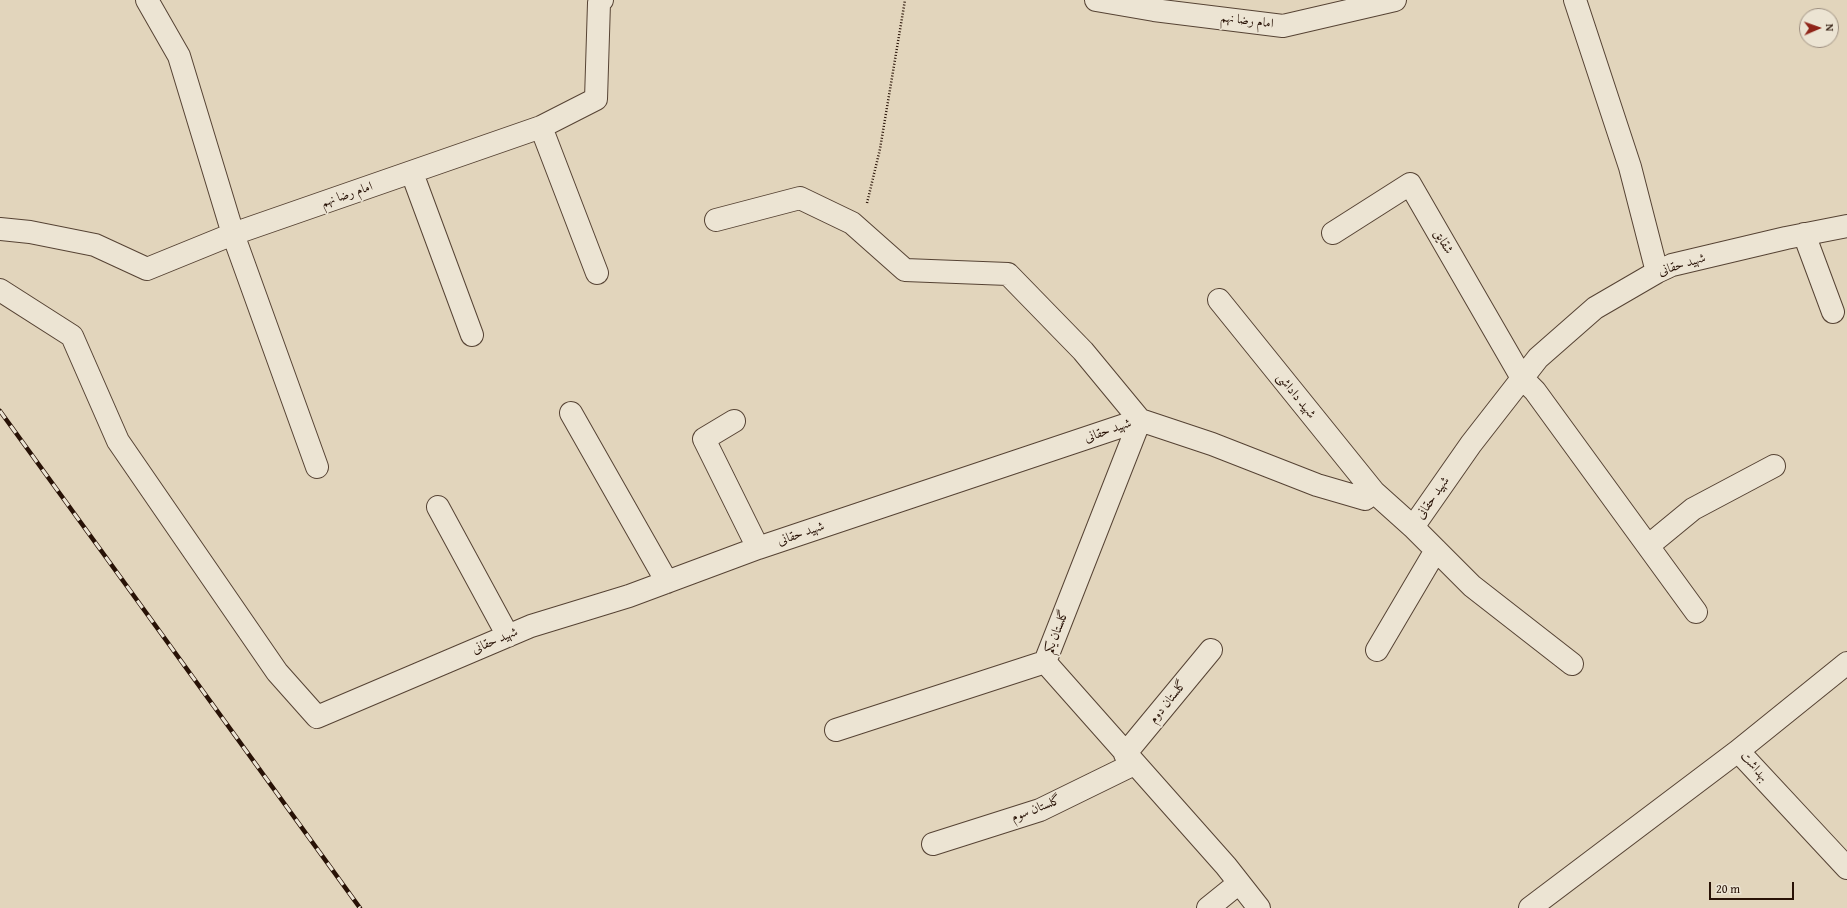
<!DOCTYPE html>
<html>
<head>
<meta charset="utf-8">
<style>
	body { margin:0 }
	#map { position:relative; width:1847px; height:908px; overflow:hidden; background:#e2d5bc; font-family:"Gentium Book Plus",serif }
	canvas { display:block }
	.north { position:absolute; left:1799px; top:8px; width:40px; height:40px; box-sizing:border-box; background:#ece4d3; border:1px solid #9e9081; border-radius:50%; rotate:88deg; font-size:11px; font-weight:700; line-height:16px; text-align:center; color:#281206 }
	.north::after { content:''; display:block; margin:auto; width:14px; height:18px; background:#8f2418; clip-path:polygon(50% 0,100% 100%,50% 72%,0 100%) }
	.scale { position:absolute; left:1709px; top:882px; width:85px; height:18px; box-sizing:border-box; border:2px solid #281206; border-top:0; padding-left:5px; font-size:12px; line-height:14px; white-space:nowrap; color:#281206; -webkit-text-stroke:3px #ece4d3; paint-order:stroke }
</style>
</head>
<body>
<div id="map">
<canvas width="1847" height="908"></canvas>
<div class="north">N</div>
<div class="scale">20 m</div>
</div>
<script>
const ctx = document.querySelector('canvas').getContext('2d');
ctx.lineJoin = 'round';
function strokePath(path, color, width, dash) {
  ctx.strokeStyle = color;
  ctx.lineWidth = width;
  ctx.lineCap = dash ? 'butt' : 'round';
  ctx.setLineDash(dash || []);
  ctx.stroke(path);
}
function label(font, color, halo, rows, align = 'center') {
  ctx.font = font + ' "Gentium Book Plus",Amiri,serif';
  ctx.lineWidth = 3;
  ctx.setLineDash([]);
  ctx.textBaseline = 'middle';
  ctx.strokeStyle = halo;
  ctx.fillStyle = color;
  for (const [text, x, y, turn = 0] of rows) {
    ctx.save();
    ctx.translate(x, y);
    ctx.rotate((+turn || 0) * Math.PI / 180);
    ctx.textAlign = isNaN(turn) ? turn : align;
    if (halo) ctx.strokeText(text, 0, 0);
    ctx.fillText(text, 0, 0);
    ctx.restore();
  }
}
const path = new Path2D(`
	M867,203L880,149L905,0`);
const street = new Path2D(`
	M147,0L179,56L233,234L317,467
	M1096,0L1154,10L1283,26L1395,0
	M1575,0L1630,167L1657,272
	M541,127L597,273
	M412,173L472,335
	M716,220L800,198L852,223L905,270L1008,274L1083,351L1140,420L1045,662L836,730
	M0,229L30,232L95,245L147,269L233,234L541,127L596,99L599,3L602,0
	M1333,233L1410,184L1522,378L1535,391L1696,612
	M1804,234L1833,312
	M0,290L72,336L118,441L277,672L317,717L531,626L629,596L758,548L1140,420L1212,444L1317,485L1365,499L1374,492L1413,527L1471,444L1538,358L1595,308L1657,272L1672,265L1786,238L1847,226
	M1219,300L1374,492
	M571,413L667,582
	M734,421L704,439L758,548
	M438,507L508,636
	M1413,527L1472,586L1572,664
	M1648,546L1693,509L1774,466
	M1377,650L1436,550
	M1045,662L1226,866L1259,908
	M1847,663L1738,751L1847,868
	M1125,754L1211,650
	M933,844L1040,810L1134,764
	M1208,908L1239,883
	M1530,908L1738,751`);
const rail = new Path2D(`
	M0,411L360,908`);
const streetNames = [
	["امام رضا نهم",1247,21,7],
	["امام رضا نهم",347,195,-19],
	["شقایق",1443,242,60],
	["شهید حقانی",1682,265,-17],
	["شهید داداشی",1296,396,51],
	["شهید حقانی",1108,431,-19],
	["شهید حقانی",1433,498,-55],
	["شهید حقانی",801,534,-19],
	["گلستان یکم",1057,632,-69],
	["شهید حقانی",495,641,-23],
	["گلستان دوم",1168,702,-51],
	["بهداشت",1754,767,50],
	["گلستان سوم",1036,809,-21]
];
strokePath(street, '#564334', 24);
strokePath(path, '#281206', 2.5, [1, 2]);
strokePath(street, '#ece4d3', 22);
strokePath(rail, '#281206', 4.5);
strokePath(rail, '#ece4d3', 3, [9]);
label('13px', '#281206', '#ece4d3', streetNames);
</script>
</body>
</html>
